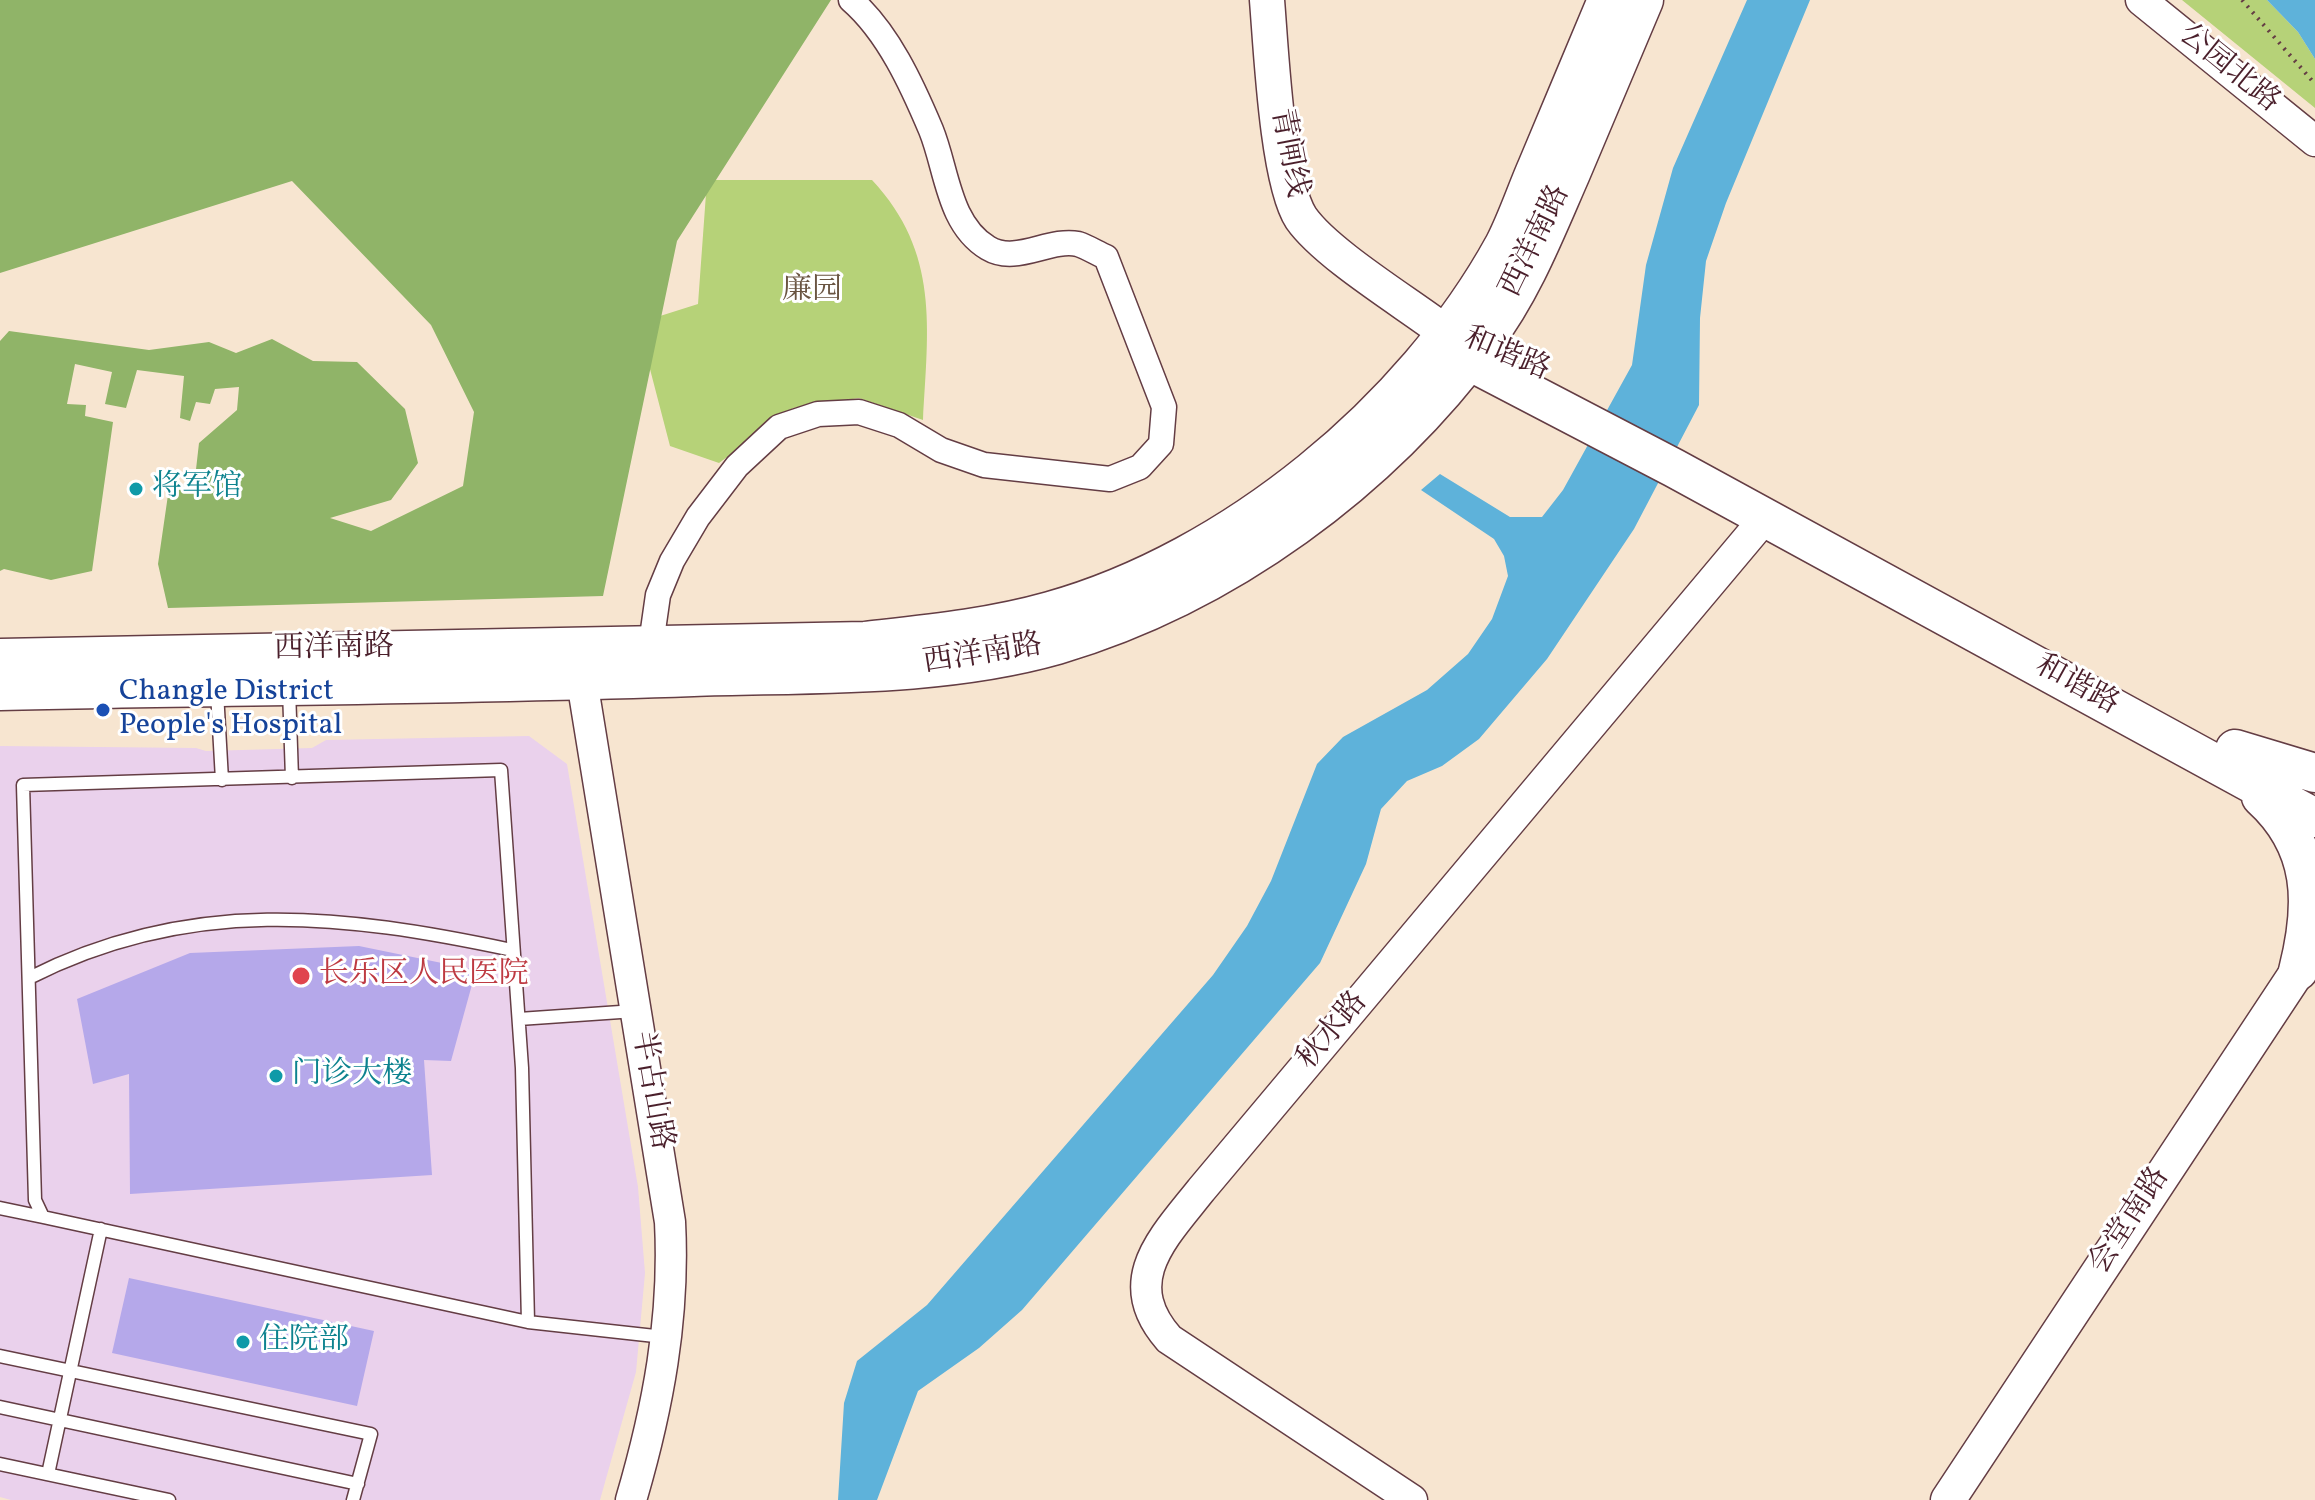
<!DOCTYPE html>
<html>
<head>
<meta charset="utf-8">
<style>
	body { margin:0 }
	canvas { display:block; background:#f7e5d0 }
</style>
</head>
<body>
<canvas width="2315" height="1500"></canvas>
<script>
const ctx = document.querySelector('canvas').getContext('2d');
ctx.lineJoin = 'round';
function paint(path, color) {
  ctx.fillStyle = color;
  ctx.fill(path, 'evenodd');
}
function strokePath(path, color, width, dash) {
  ctx.strokeStyle = color;
  ctx.lineWidth = width;
  ctx.lineCap = dash ? 'butt' : 'round';
  ctx.setLineDash(dash || []);
  ctx.stroke(path);
}
function label(font, color, halo, rows, align = 'center') {
  ctx.font = font + ' Vollkorn,"Noto Serif SC",serif';
  ctx.lineWidth = 6;
  ctx.setLineDash([]);
  ctx.textBaseline = 'middle';
  ctx.strokeStyle = halo;
  ctx.fillStyle = color;
  for (const [text, x, y, turn = 0] of rows) {
    ctx.save();
    ctx.translate(x, y);
    ctx.rotate((+turn || 0) * Math.PI / 180);
    ctx.textAlign = isNaN(turn) ? turn : align;
    if (halo) ctx.strokeText(text, 0, 0);
    ctx.fillText(text, 0, 0);
    ctx.restore();
  }
}
const built = new Path2D(`
	M529,736L567,764L638,1187L645,1273L636,1372L600,1500H11L0,1497V746L196,748L206,751L312,748L326,740Z`);
const green = new Path2D(`
	M2182,0H2267L2298,32L2315,59V108Z
	M707,180H872C940,253 928,328 923,420L859,398L793,408L719,463L670,446L638,323L698,304Z`);
const forest = new Path2D(`
	M0,0H831L677,241L603,596L168,608L158,564L169,488L194,487L199,443L237,410L239,387L215,389L210,404L196,402L190,421L180,418L184,376L137,370L126,408L105,404L112,372L75,364L67,404L86,405L85,416L113,422L92,571L51,580L4,569L0,571V341L9,331L149,350L209,342L236,353L272,339L313,361L357,362L405,409L418,463L391,500L330,518L371,531L463,486L474,412L431,325L292,181L0,273Z`);
const water = new Path2D(`
	M1747,0H1810L1726,203L1706,261L1700,318L1699,405L1634,529L1547,659L1479,739L1442,766L1407,781L1381,809L1366,864L1320,963L1022,1310L979,1348L918,1391L877,1500H838L844,1403L857,1361L927,1305L1213,975L1247,926L1271,881L1317,764L1343,737L1427,690L1468,654L1492,619L1508,576L1504,556L1494,539L1421,490L1440,474L1510,517H1542L1563,490L1632,365L1646,265L1673,168Z
	M2267,0H2315V59L2298,32Z`);
const building = new Path2D(`
	M359,946L476,970L451,1061L424,1060L432,1175L130,1194L129,1074L93,1084L77,999L190,953Z
	M129,1278L374,1331L357,1406L112,1353Z`);
const path = new Path2D(`
	M2242,0L2315,84`);
const service = new Path2D(`
	M289,689L292,778
	M217,692L222,780
	M29,978C190,896 342,914 512,950
	M519,1019L635,1011
	M0,1208L43,1217
	M528,1322L522,1068L501,770L23,785L35,1200L43,1217L528,1322L664,1337
	M0,1356L371,1434L353,1500
	M0,1407L358,1484
	M0,1464L169,1500
	M48,1474L101,1229`);
const minor = new Path2D(`
	M651,644L658,595L672,561L698,517L737,466L779,427L818,414L859,412L899,425L941,450L984,465L1110,479L1140,467L1161,444L1164,407L1106,257C1097,253 1087,247 1078,244C1049,238 1016,265 988,248C948,224 947,169 931,130C912,85 888,32 851,0`);
const tertiary = new Path2D(`
	M2141,0L2315,141
	M582,681L670,1222C675,1318 658,1408 631,1500
	M1412,1500L1169,1339C1118,1281 1163,1238 1201,1190L1765,518`);
const secondary = new Path2D(`
	M1267,0C1271,48 1277,181 1301,218C1326,254 1407,303 1445,332
	M1948,1500L2313,948`);
const primary = new Path2D(`
	M1452,340L1467,360L1674,468L2315,818
	M0,658L865,641C927,634 990,628 1050,611C1232,560 1413,411 1504,245C1517,220 1526,192 1537,167C1560,111 1584,56 1607,0
	M0,691C231,686 462,685 693,677C812,673 941,678 1057,645C1226,595 1381,481 1485,340C1523,290 1546,230 1571,173C1595,115 1620,58 1644,0
	M2235,749L2315,773
	M2261,797C2315,846 2315,904 2298,971`);
const markers = [
	[136,489,8,"#0f9aa8"],
	[103,710,8,"#1a4fb4"],
	[301,976,10,"#e0444e"],
	[276,1076,8,"#0f9aa8"],
	[243,1342,8,"#0f9aa8"]
];
const streetNames = [
	["公园北路",2228,70,39],
	["青闸线",1287,153,79],
	["西洋南路",1537,242,-64],
	["和谐路",1506,356,23],
	["西洋南路",334,650,-1],
	["西洋南路",983,656,-9],
	["和谐路",2076,687,29],
	["秋水路",1334,1032,-50],
	["半占山路",650,1091,80],
	["会堂南路",2131,1222,-57]
];
const parkNames = [
	["廉园",812,292]
];
const cultureNames = [
	["将军馆",152,489],
	["门诊大楼",292,1076],
	["住院部",259,1342]
];
const transitNames = [
	["Changle District",119,693],
	["People's Hospital",119,727]
];
const healthNames = [
	["长乐区人民医院",319,976]
];
paint(built, '#ead1ec');
paint(green, '#b6d278');
paint(forest, '#90b468');
paint(water, '#5eb2da');
paint(building, '#b5a8ea');
strokePath(service, '#643d44', 15);
strokePath(minor, '#643d44', 27);
strokePath(tertiary, '#643d44', 33);
strokePath(secondary, '#643d44', 37);
strokePath(primary, '#643d44', 41);
strokePath(path, '#643d44', 4, [2, 6]);
strokePath(service, '#fff', 12);
strokePath(minor, '#fff', 24);
strokePath(tertiary, '#fff', 30);
strokePath(secondary, '#fff', 34);
strokePath(primary, '#fff', 38);
for (const [x, y, r, color] of markers) {
  const dot = new Path2D();
  dot.arc(x, y, r, 0, 2 * Math.PI);
  ctx.fillStyle = color;
  ctx.fill(dot);
  strokePath(dot, '#fff', 3);
}
label('30px', '#4a1f2b', '#fff', streetNames);
label('30px', '#6a5542', '#fff', parkNames);
label('30px', '#0d838f', '#fff', cultureNames, 'left');
label('30px', '#164399', '#fff', transitNames, 'left');
label('30px', '#be3a42', '#fff', healthNames, 'left');
</script>
</body>
</html>
